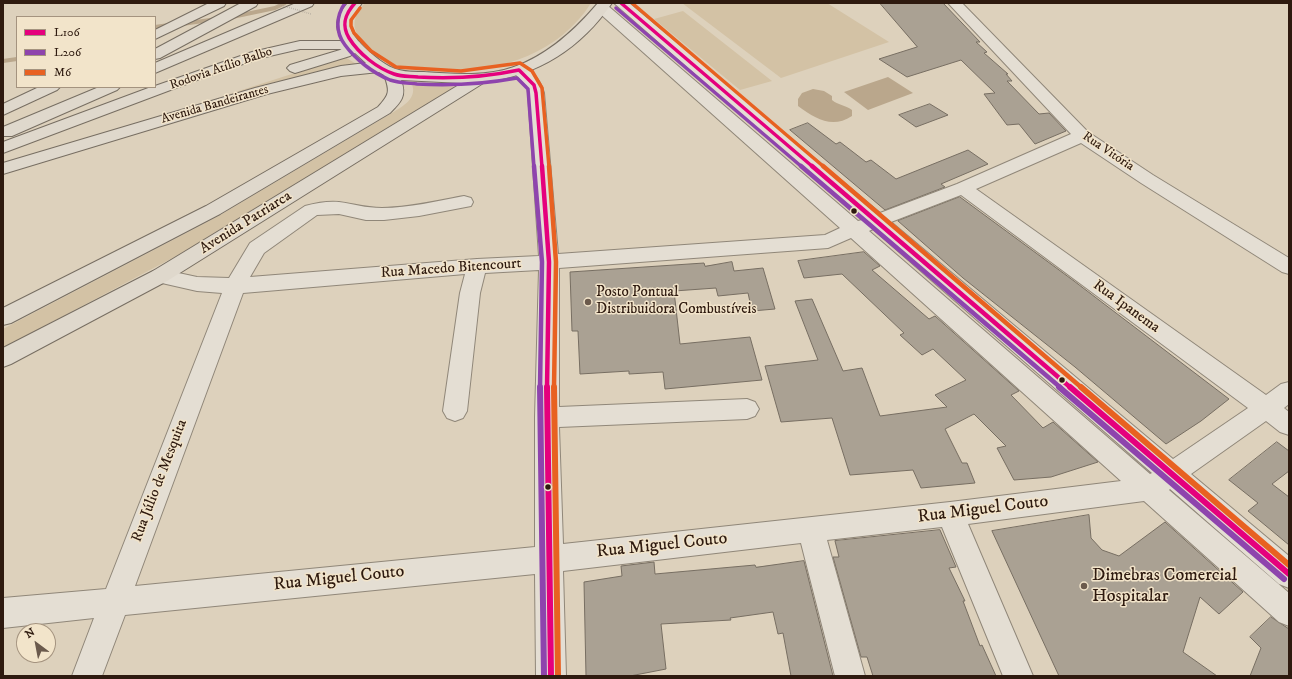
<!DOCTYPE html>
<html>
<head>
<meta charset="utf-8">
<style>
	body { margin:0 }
	#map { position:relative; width:1292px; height:679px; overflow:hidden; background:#ddd1bc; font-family:"IM FELL DW Pica",serif }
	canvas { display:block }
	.frame { position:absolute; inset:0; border:4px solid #2e1a0f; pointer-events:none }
	.legend { position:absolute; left:16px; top:16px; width:140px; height:72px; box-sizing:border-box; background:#f2e4ca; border:1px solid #a4937f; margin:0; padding:5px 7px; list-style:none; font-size:12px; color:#2e1a0f }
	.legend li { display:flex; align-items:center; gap:8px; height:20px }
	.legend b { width:20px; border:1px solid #a4937f }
	.north { position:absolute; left:16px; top:623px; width:40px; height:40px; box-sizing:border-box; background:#f2e4ca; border:1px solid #a4937f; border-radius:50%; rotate:328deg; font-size:11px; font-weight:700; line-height:16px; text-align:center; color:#2e1a0f }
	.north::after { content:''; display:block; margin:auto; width:14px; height:18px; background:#6b5a4c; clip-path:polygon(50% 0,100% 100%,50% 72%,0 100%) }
</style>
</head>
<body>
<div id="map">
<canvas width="1292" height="679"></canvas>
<div class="frame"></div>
<ul class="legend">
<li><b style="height:5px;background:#e5007d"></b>L106</li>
<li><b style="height:5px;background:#8e44ad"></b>L206</li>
<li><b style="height:5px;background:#e86121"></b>M6</li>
</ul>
<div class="north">N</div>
</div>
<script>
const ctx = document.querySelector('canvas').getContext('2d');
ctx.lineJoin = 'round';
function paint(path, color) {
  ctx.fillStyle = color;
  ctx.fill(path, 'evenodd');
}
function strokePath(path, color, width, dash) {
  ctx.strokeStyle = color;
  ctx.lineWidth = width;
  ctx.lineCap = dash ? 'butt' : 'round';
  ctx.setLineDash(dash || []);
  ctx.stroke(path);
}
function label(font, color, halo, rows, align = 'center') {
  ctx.font = font + ' "IM FELL DW Pica",serif';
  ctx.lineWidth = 3;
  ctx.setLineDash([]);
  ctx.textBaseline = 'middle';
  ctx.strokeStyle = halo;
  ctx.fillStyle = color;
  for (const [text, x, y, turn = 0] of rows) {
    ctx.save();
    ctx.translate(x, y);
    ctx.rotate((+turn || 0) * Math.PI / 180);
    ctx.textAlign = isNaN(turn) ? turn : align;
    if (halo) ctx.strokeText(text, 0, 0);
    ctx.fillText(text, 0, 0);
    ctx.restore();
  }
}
const green = new Path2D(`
	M365,3H591C557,57 491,75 431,71C417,70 399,70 386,62C378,57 370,49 363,42C350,28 353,16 365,3Z
	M682,3H827L889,42L781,78Z
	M683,11L772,81L740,90L654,19Z
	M345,57L358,65L300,76L223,96Z
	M411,82L456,87L180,254L3,348V329L217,217L392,113C403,106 419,98 411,82Z`);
const water = new Path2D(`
	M888,77L913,93L868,110L844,92Z
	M813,89L824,91L832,96V100C838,105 845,105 852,110V116C832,129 816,119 798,106V99L802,93Z`);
const stream = new Path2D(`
	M232,17L275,8L285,3
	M182,24L217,19
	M155,27L169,25
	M3,61L17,59`);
const building = new Path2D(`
	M880,3H943L980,42H976L987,52L984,53L1008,74H1006L1012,81H1007L1039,114L1049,113L1066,131L1035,144L1019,124L1007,125L984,94L995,93L961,60L907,77L879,59L917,47Z
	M930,104L948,115L916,127L899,115Z
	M808,123L836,144L840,142L866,162L871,160L896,179L968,150L988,164L941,184L945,187L885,210L790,130Z
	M960,197L1074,281L1229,399L1201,421L1166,444L1075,367L963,278L898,221Z
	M864,252L880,266L872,270L929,319L935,316L1019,391L1011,395L1043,428L1053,422L1098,462L1051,477L1014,480L997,448L1006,446L974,414L945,429L962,463H967L975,483L921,488L913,470L850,475L832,418L781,422L765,366L818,360L795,301L812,299L843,371L862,368L880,416L947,407L935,395L966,380L933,349L922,355L900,335L904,333L842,274L804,278L798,261Z
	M732,262L734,271L763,268L775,309L752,311L748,293L718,296L716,288L674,291L680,344L750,337L762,380L665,389L663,372L629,374V371L580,374L578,331H572L570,272L704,263L705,266Z
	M1277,442L1289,451V471L1272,484L1289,497V545L1248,511L1258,503L1229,480Z
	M1089,515L1091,538L1102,550L1119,556L1165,522L1243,592L1219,614L1200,597L1183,652L1217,676H1059L992,531Z
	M940,530L956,567L949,568L965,601H963L980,646L982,645L996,676H873L867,657H861L833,557H839L835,541Z
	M804,561L833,676H791L783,633L778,634L773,612L730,618L731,620L661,624L666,669L630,676H586L584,582L622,576L621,566L654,562L655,574L755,565L756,567Z
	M1271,617L1289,629V676H1250L1261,648L1250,637Z`);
const minor = new Path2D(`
	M614,3H629L880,213L957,184L1071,134L948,3H962L1088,132L1153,175L1289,258V274L1282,272L1141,183L1081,143L976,189L1266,395L1281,384L1289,382V404L1284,408L1289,412V435L1280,432L1266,421L1191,474L1289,556V588L1279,584L1170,489L1169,490L1289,593V626L1279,622L1144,501L968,524L1033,676H1003L942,527L827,540L865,676H835L801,543L563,571L566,676H536L535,574L125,615L102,676H72L94,618L3,628V598L106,589L222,293L197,291L153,281L150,276L153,271L160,269L197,277L229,278L250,243L305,206C316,203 328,201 339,202C354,204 365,208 382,208C409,208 437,201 464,196L471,198L473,202L471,206L419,216L384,220H366L339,214L317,215L264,253L250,277L477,259L539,256L528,93L527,86L511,70L514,67C528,63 541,81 544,93L558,254L825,235L840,228L597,11L595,8L597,5H607L858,221L862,220ZM961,195L1248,408L1173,459L891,222ZM873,229L1152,473L1150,474L869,231ZM851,238L1121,481L950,502L563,544L559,427L747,419L755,416L759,409L755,402L747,399L559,407V268L828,248ZM539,270L535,417V547L135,586L243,293L465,274L460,293L443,411L447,418L455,421L463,418L467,411L480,293L485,273Z`);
const major = new Path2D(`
	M209,3H226L224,6L155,39V30Z
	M348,3H362C348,23 345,28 364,47C374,56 386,67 399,70C407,72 416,72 424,72C453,74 486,77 514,67C548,55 575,30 598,3H612C581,48 539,75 485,82L167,281L11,364L3,367V348L153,271L462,83L401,80C407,96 401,102 390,113L220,214L11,323L3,325V308L206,206L378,107C390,94 390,91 384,75L379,72L341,76L267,94L3,174V163L255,88L341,66L366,63L355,53L350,56L295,73L290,71L287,68L290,65L340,50L346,46C345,43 342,39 340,35C333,23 339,13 348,3Z
	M39,87H60L57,90L3,115V104Z`);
const highway = new Path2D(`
	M241,3H258L256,6L160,58L155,59V49Z
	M296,3H314L312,6L155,73V63Z
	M300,41H354L359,42L361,45L359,48L354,49H300L261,58L213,74L3,153V142L151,87H155V86L252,52Z
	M99,87H120L117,90L12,136H3V127Z`);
const pathBridge = new Path2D(`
	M274,3L311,14`);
const bus1Far2 = new Path2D(`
	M355,3C345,14 341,25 349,38C359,54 377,68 394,74C402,77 410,76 418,77C452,79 486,77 519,70L534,85L536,93L542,167
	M621,3L813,167`);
const bus1Far1 = new Path2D(`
	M542,166L549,262L547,388
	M812,166L1071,388`);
const bus1 = new Path2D(`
	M547,387L551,676
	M1070,387L1289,574`);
const bus2Far2 = new Path2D(`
	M345,3C336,16 335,32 345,45C356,60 373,73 390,80C399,83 408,83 417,84C451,86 484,84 517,78L528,89L534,167
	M616,8L802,167`);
const bus2Far1 = new Path2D(`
	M534,166L542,262L540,388
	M801,166L1061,388`);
const bus2 = new Path2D(`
	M540,387L544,676
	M1059,387L1284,579`);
const bus3Far2 = new Path2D(`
	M632,3L824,167
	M360,8L351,20V26L354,33L371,51L396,67L461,71L520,63L532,71L542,88L549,167`);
const bus3Far1 = new Path2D(`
	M549,166L556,262L554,388
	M823,166L1082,388`);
const bus3 = new Path2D(`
	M554,387L558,676
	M1081,387L1289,565`);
const markers = [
	[854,211,3.5,"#2e1a0f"],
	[588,302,4,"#6b5a4c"],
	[1062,380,3.5,"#2e1a0f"],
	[548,487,3.5,"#2e1a0f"],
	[1084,586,4,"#6b5a4c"]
];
const farStreetnames = [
	["Rodovia Atílio Balbo",221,69,-19],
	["Avenida Bandeirantes",215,105,-16],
	["Rua Vitória",1108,152,34]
];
const streetNames = [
	["Avenida Patriarca",246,223,-32],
	["Rua Macedo Bitencourt",451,269,-4],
	["Rua Ipanema",1126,307,36],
	["Rua Júlio de Mesquita",160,481,-69]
];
const poiNames = [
	["Posto Pontual",596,293],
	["Distribuidora Combustíveis",596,310]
];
const nearStreetnames = [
	["Rua Miguel Couto",983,510,-7],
	["Rua Miguel Couto",662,546,-6],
	["Rua Miguel Couto",339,579,-6]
];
const nearPoinames = [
	["Dimebras Comercial",1092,576],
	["Hospitalar",1092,597]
];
paint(green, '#d3c2a5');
paint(water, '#baa78c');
strokePath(stream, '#baa78c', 4);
paint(building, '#aaa193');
strokePath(building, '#776e62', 1);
strokePath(minor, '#908779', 2);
strokePath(major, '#776e62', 2);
strokePath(highway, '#776e62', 2);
paint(minor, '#e4ded3');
paint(major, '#dfd8cc');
paint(highway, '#dfd8cc');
strokePath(pathBridge, '#a29b92', 1.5, [0.5, 1.5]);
strokePath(bus1Far2, '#e5007d', 3.5);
strokePath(bus1Far1, '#e5007d', 4.5);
strokePath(bus1, '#e5007d', 6);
strokePath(bus2Far2, '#8e44ad', 3.5);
strokePath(bus2Far1, '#8e44ad', 4.5);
strokePath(bus2, '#8e44ad', 6);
strokePath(bus3Far2, '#e86121', 3.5);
strokePath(bus3Far1, '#e86121', 4.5);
strokePath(bus3, '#e86121', 6);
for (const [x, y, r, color] of markers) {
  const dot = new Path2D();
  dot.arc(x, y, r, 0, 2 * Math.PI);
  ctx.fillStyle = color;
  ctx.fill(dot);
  strokePath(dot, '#f2e4ca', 1.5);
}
label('13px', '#2e1a0f', '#f2e4ca', farStreetnames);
label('15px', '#2e1a0f', '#f2e4ca', streetNames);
label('15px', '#2e1a0f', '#f2e4ca', poiNames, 'left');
label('18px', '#2e1a0f', '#f2e4ca', nearStreetnames);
label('18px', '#2e1a0f', '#f2e4ca', nearPoinames, 'left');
</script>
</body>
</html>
